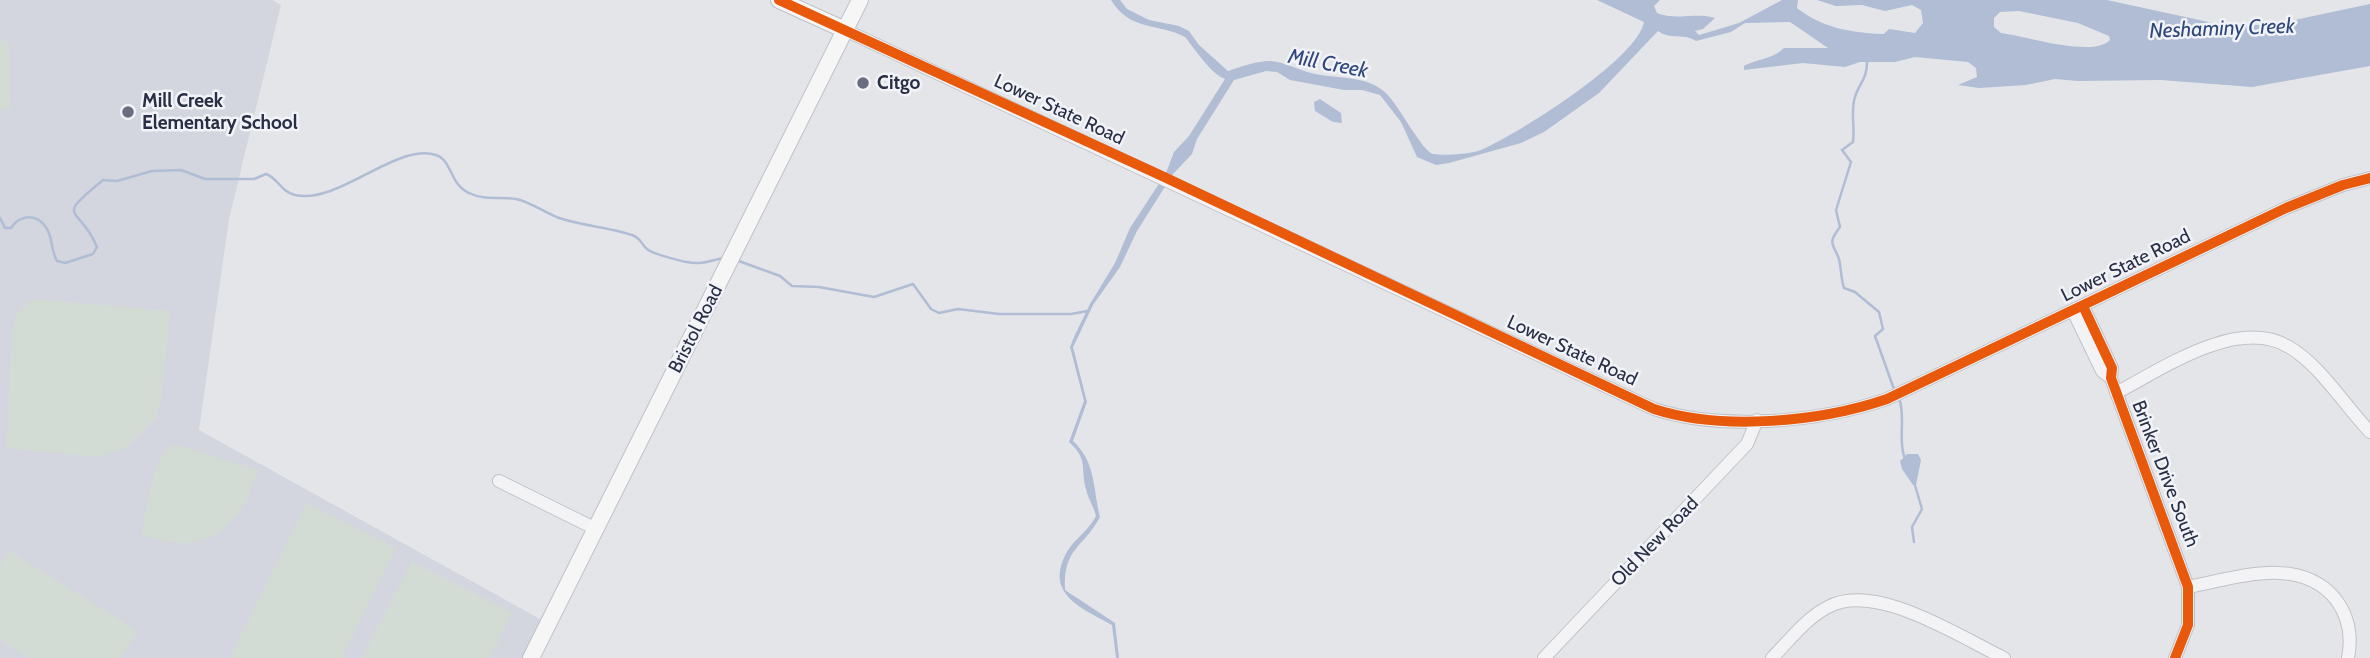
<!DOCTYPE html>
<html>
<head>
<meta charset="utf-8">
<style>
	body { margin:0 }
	canvas { display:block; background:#e3e5e9 }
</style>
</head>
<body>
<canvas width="2370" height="658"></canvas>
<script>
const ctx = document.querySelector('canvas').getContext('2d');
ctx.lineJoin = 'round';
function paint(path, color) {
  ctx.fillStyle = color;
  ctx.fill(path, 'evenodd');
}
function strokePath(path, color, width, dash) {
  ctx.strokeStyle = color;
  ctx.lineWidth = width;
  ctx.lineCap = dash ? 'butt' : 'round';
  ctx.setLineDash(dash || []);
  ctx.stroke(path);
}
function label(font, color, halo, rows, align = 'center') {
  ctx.font = font + ' Cabin,sans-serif';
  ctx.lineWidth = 5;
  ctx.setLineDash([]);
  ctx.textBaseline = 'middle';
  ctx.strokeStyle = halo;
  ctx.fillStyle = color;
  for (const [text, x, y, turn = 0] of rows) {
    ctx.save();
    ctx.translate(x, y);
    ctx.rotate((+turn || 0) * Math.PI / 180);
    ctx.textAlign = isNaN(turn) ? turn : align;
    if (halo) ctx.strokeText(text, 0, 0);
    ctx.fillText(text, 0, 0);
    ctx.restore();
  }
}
const built = new Path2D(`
	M0,0H272L281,5L229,219L199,430L549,624L531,658H0Z`);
const green = new Path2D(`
	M0,41H9L10,109H0Z
	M33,299L170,311L162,395L156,418L126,448L99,457L6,448L12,332L17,314Z
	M181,446L258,470C239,532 207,557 142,535C147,504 149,473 168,447Z
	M306,503L396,548L342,658H230Z
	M9,551L138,631L121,658H29L0,640V565Z
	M412,561L513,613L490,658H362Z`);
const water = new Path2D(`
	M1111,0H1120L1127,9L1149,20L1179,26L1189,31L1199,45L1228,71C1240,67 1257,61 1270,61C1286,62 1299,71 1315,74C1338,79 1367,75 1386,93C1400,107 1422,151 1433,154C1442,156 1472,154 1481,150C1516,135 1638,59 1644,22L1597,0H1660L1654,6L1657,13C1676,21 1696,12 1715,18L1703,29L1695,31L1699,35L1739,23L1782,0H1798L1797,8C1822,28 1852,33 1884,34L1889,29L1915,33L1923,23L1921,10L1912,5L1885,11L1862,5L1836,6L1817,0H2107L2213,23L2251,25H2271L2370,4V66L2252,87L2161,80L2078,81L2055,79L2026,85L1979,88L1958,85L1977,77L1976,68L1968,62L1915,57L1895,62H1860L1845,67L1803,63L1744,70V66C1759,58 1771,60 1784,48H1828L1790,22L1745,23L1731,32L1696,41C1685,33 1670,40 1658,31L1599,93L1544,132L1521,143L1449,163L1436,165L1417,157L1401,122L1380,95L1362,90H1344L1290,80L1277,72L1266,71L1234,80L1197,139L1192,154L1173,174L1137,231L1120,267L1093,305L1077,339L1073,347L1087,402L1073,441C1096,462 1093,489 1100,517C1083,549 1063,547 1065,590L1115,623L1119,658H1116L1112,625C1082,608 1042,594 1068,550C1076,538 1089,530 1096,516C1094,507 1088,499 1086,489C1080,468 1089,460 1069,442L1084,401L1070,347L1074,337L1090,304L1115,263L1130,228L1166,173L1174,152L1189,136L1225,79C1211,74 1194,48 1185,37C1160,23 1130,32 1111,0ZM2019,11L2078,23L2109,36L2110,40C2093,58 2025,36 2001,33L1994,27V18L2000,12Z
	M1320,99L1341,113L1342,123L1333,122L1315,111L1314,102Z
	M1907,454H1918L1921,460L1916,485H1913L1902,469L1900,461Z`);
const stream = new Path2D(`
	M1867,59C1868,81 1857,84 1854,101C1851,115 1855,129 1853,142L1842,150L1851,162L1836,210L1840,227C1827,244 1833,243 1839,259C1841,267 1841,279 1844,288L1855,292L1879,312L1883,329L1875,336L1895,392
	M0,218L5,228H11C20,214 38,213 47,229C53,239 51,251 57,261L65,263L93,254L97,247C79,204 53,221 103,180L117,181L152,171L181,170L205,179H254L266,174C278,178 280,191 295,195C338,205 397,142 436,155C452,160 450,185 469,193C485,201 499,196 516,199C531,202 545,213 559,218C583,226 609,227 632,235C641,238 641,244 647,249C650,253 680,261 687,262C700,265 710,261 723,258
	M736,260L780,276L792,286L819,287L874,297L913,284L931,309L939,313L958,309L999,314H1071L1088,311
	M1899,398C1906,417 1898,437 1904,456
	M1914,542L1912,527L1922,509L1914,482`);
const minor = new Path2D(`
	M845,30L1654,409C1722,431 1820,422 1887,399L2286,208L2343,185L2370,178
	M2083,306L2112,368L2111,378L2188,587V625L2175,658
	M2073,311L2102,371L2111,378
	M2116,393C2162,369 2238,316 2289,347C2319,364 2346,407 2370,432
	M499,481L596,529
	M2188,587C2236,578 2302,554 2337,601C2349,618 2352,638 2348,658
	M1544,658L1747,444L1757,420
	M1772,658C1789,641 1806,618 1828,607C1875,581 1960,637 2004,658`);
const major = new Path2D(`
	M779,0L845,30
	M531,658L860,0`);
const cycleway = new Path2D(`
	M779,0L1162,176L1654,409C1722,431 1820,422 1887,399L2286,208L2343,185L2370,178
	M2083,306L2112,368L2111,378L2188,587V625L2175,658`);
const markers = [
	[863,83,7,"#696e7e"],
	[128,112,7,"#696e7e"]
];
const poiNames = [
	["Citgo",877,83],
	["Mill Creek",142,101],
	["Elementary School",142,123]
];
const streetNames = [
	["Lower State Road",1059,110,25],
	["Lower State Road",2126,266,-26],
	["Bristol Road",696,329,-63],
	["Lower State Road",1572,351,25],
	["Brinker Drive South",2165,474,69],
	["Old New Road",1655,542,-46]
];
const waterNames = [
	["Neshaminy Creek",2222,29,-2],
	["Mill Creek",1328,64,11]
];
paint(built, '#d3d6de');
paint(green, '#d2dcd4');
paint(water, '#b0bdd5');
strokePath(stream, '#b0bdd5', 2.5);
strokePath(minor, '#c0c2c7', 14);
strokePath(major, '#bfc1c6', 18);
strokePath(minor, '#f3f3f5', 12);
strokePath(major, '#f6f6f7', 16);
strokePath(cycleway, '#e8590c', 10);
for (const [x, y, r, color] of markers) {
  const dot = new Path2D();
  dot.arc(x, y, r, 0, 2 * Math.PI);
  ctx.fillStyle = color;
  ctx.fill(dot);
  strokePath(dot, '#f1f3f8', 2.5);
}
label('bold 19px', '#282e44', '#f1f3f8', poiNames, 'left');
label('19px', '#282e44', '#f1f3f8', streetNames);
label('italic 21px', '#2f477b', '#f1f3f8', waterNames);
</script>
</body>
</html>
